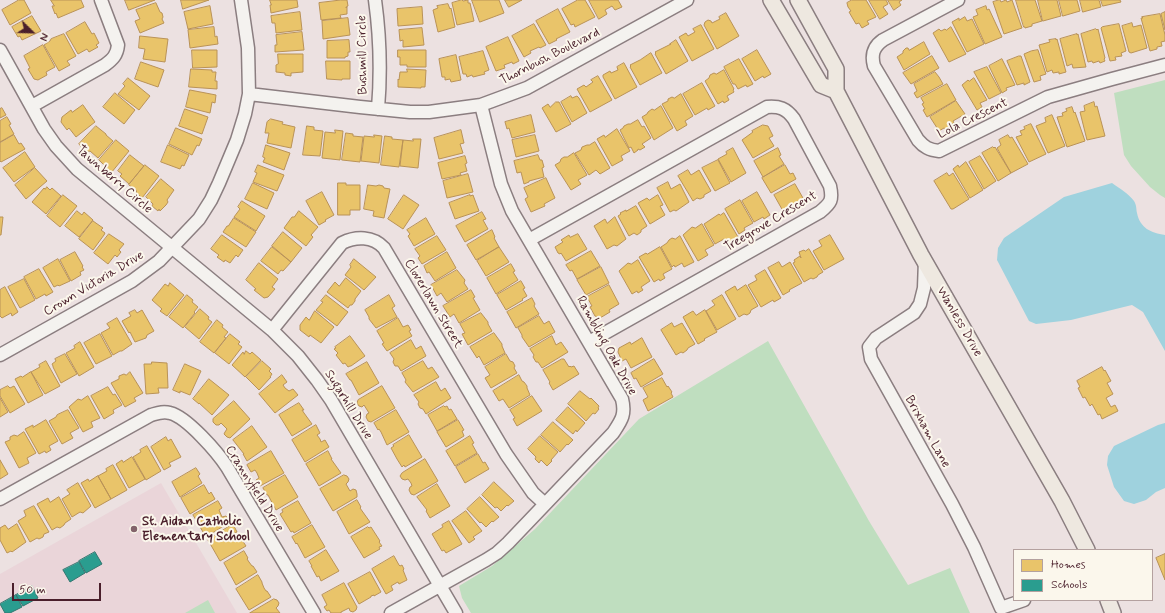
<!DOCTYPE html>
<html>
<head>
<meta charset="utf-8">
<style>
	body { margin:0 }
	#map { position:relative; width:1165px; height:613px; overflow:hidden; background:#ece1e1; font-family:Mynerve,sans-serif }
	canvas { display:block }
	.legend { position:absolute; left:1013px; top:549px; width:140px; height:52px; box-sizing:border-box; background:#fbf7ec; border:1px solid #b4a19f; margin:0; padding:5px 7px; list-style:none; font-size:12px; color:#4a1f2b }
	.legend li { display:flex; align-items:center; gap:8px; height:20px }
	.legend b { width:20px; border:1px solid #b4a19f }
	.north { position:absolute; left:12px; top:12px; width:40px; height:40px; -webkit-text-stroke:3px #fbf7ec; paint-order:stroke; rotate:113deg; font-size:11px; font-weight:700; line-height:16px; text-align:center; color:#4a1f2b }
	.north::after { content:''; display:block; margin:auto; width:14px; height:18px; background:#4a1f2b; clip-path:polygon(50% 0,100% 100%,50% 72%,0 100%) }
	.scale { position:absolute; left:12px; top:583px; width:89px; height:18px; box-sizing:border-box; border:2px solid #4a1f2b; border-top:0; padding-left:5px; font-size:12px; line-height:14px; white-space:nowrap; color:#4a1f2b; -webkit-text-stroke:3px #fbf7ec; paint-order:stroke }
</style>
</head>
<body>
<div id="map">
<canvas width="1165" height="613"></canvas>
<ul class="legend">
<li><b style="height:11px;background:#e9c46a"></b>Homes</li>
<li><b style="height:11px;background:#2a9d8f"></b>Schools</li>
</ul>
<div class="north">N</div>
<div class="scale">50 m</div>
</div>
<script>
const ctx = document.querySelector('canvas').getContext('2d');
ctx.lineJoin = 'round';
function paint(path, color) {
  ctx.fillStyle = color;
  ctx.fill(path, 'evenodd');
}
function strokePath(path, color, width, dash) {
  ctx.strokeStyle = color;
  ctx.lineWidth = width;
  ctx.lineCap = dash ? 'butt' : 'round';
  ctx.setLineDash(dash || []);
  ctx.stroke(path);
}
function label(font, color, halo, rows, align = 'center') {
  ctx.font = font + ' Mynerve,sans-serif';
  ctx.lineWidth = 4;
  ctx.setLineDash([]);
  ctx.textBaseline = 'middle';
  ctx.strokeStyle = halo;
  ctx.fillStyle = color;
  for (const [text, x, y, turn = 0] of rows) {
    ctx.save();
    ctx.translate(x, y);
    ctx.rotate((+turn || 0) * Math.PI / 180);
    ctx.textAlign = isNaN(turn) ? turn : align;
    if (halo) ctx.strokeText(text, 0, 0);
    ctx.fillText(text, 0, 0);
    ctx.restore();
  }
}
const built = new Path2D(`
	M161,483L237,613H0V574Z`);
const green = new Path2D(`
	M1165,80V198L1160,195L1150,187L1131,166L1124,155L1114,93Z
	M768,341L869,521L908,585L950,568L970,613H471L462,598L459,586L492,566L535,529L639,419Z
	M208,600L215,613H185Z`);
const water = new Path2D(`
	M1112,183C1119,188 1129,194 1134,201C1137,206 1136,209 1137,213C1140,228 1151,233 1165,235V351L1143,312L1132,305L1071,320L1036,324L1029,321L997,260L998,248L1004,238L1064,197Z
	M1165,423V488L1156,492L1146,500L1134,504L1124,501L1114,487L1107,465L1108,456L1114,446L1158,425Z`);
const homes = new Path2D(`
	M19,0H24L31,13L10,25L2,10Z
	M51,0H81L84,7L58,18L56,13L55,14L52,6H54Z
	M125,0H155L129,10Z
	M181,0H209L183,9Z
	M270,0H297L298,7L271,13L270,5H271Z
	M341,0H347L348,6L346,7V8L347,7V14L340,15L341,18L321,20L319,3Z
	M462,0L463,1L468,0V3H470L474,21L457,25L452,3Z
	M472,0H499L504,13L480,22Z
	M505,0H522L509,7Z
	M578,0H585L595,17L575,27L574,24L571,25L562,9Z
	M589,0H618L622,7L615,10L612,6L605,10L607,14L599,19Z
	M852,0H866L876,17L867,21L869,24L862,28L859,23L856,24L849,12L851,11L848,7L847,3Z
	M869,0H886L888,4L883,7L888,14L880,19Z
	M888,0H902L899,2L901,5L894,10Z
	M1000,0L1001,2L1006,0L1007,2L1012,0L1022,28L1004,34L993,2Z
	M1016,0H1035L1042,21L1032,24V26L1025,28V27H1024Z
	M1038,0H1057L1061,16L1043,21Z
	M1059,0H1077L1080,11L1063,16Z
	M1080,0H1099L1101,7L1083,12Z
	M1101,0H1120L1121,2L1103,6Z
	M156,3L160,12L162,13L163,17L162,19L164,23L140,33L135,21L140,19L136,10Z
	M448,4L450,9L451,8L455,27L438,32L433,10L438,8L437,6Z
	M210,6L213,24L188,29L184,12Z
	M986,6L987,10L989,9L1002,37L985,44L973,17L978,15L976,10Z
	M422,7L423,24L398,26L397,9Z
	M558,9L570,32L556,39L557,40L549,44L536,21Z
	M300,12L302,30L276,33L275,23H272L271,16Z
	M1165,12V30L1161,14Z
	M726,13L739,36L717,49L704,25L705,22L708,20L711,21L712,23L720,19L719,17Z
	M1160,14L1165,35V41L1161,42L1162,46L1157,47V49L1150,51L1141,18H1143L1142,17Z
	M32,16L41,31L22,40L20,36L18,37L12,27Z
	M965,17L967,21L972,19L984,44L967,52L952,22L959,18V20Z
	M348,18L350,35L323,39L322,21Z
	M85,22L92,34L94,33L99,43L96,45L98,47L89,52L87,49L78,54L66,33Z
	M1132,23L1133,27L1141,25L1147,48L1131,53L1129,52L1122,26Z
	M534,24L546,45L540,48L539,47L530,51L531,53L524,57L512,36Z
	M1119,24L1126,51L1121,53L1122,56L1115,57L1116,60L1110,61L1101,28L1102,27Z
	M701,25L714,49L692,61L679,37L686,33L688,36L695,32L693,29Z
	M214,27L215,37L217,36L218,44L190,48L188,30Z
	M951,27L966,54L949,62L933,33L939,29L941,31L945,29L946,30Z
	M422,28L424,45L403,47V40L400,41L399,30Z
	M1096,29L1097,30L1098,29L1105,58L1104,59L1105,61L1100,63L1099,61L1093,63L1092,61L1088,62L1081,34Z
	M302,32L304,50L275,52V45H277L276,35Z
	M64,34L76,56L67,61L70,65L59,71L44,45L50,41L51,39Z
	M1077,34V35L1078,34L1086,67L1073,68L1072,64L1067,66L1060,39Z
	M140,36L168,39L165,62L143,59L145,49L139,48Z
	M508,37L519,61L513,64L512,62L504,65L505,68L496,71L486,47Z
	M1056,39V40L1057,39L1066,72L1059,74V72L1053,73L1052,70L1047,72L1039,45L1050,42L1049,40Z
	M349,40L350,52H348V56L345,57V58H327V41Z
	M676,40L688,61L666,74L655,54L656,53L655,52L671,44H670Z
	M924,42L930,54L904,70L897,57L903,53V51L906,48H908L909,50Z
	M43,45L55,67L46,72L47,75L38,80L34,79L28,69L30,68L24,56Z
	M192,50H217V67L193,68Z
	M398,50H426V67H407V65H400V57H398Z
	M757,50L771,74L764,78L763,76L755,81L742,59Z
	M1038,50L1046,74L1040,76L1041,80L1034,82L1024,54L1031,51Z
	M483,51L489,70L484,72L485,74L473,77L472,75L467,77L466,74H463L459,57Z
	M651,53L662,73L640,85L630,67L631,66L630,65L640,60Z
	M278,54H303V72L291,73V76L285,75V73L276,72V65L278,64Z
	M456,55L461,80L451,82L450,79L445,80V77H442L439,59Z
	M932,56L939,68L911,84L903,73Z
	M1019,56H1021L1030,82L1024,85V83L1017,85L1007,61Z
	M739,59L753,84L747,87L746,85L738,89L735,84H733L724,67Z
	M1002,59L1015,85L1006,88L1007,90L1002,93L989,66Z
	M326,61H350V79H342V80L327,79Z
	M141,62L164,70L158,87L135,79Z
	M624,63L637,87L615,99L603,77V75L610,71L611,73L618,70L617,67Z
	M987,67L1001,93L989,99L974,72Z
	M191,69L212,70V72H216L215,81H217V89L189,87Z
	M407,69L426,70L425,87H421V88L398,87V79L399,80L400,72H407Z
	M724,70L734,89L733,90L734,92L727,96L729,100L724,103L723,101L718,104L705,81L709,78L710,75L714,73L716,74Z
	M935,72L939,77L943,84L917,98L914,93L917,91L914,84Z
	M598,76L612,100L590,112L577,89L584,85L586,87L593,82L591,80Z
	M128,78L150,96L139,110L118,94L125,86L123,84Z
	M974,78L987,100L980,103L982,107L977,110L962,85L968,80L969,81Z
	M702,83L715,106L708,110L707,108L695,115L683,94Z
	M947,84L956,100L927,117L923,110L925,109L922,104L924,103L921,98Z
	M190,90L216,95L215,103L212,102L210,113L186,107Z
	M115,93L135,110L124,124L103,107Z
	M681,94L693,116L685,121L687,125L677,131L662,104L668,101V99L672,97L674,98Z
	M571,96L572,98L577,96L579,98L587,113L572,122L561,102Z
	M956,101L965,114L953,121L954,123L951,124L952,126L951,127L947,130L944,128L939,131L930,117Z
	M556,102H559L571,124L556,132L542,108L548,104L550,107Z
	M1094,102L1095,107L1097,106L1105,136L1087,140L1080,112L1085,111L1084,106Z
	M83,105L95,122L76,137L69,128L67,130L61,122L62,117L71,110L72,112Z
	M661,106L673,128L654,140L642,117L647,114L648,112L652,109L654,110Z
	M1072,107L1074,113L1075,112L1085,141L1067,147L1057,117L1063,116L1062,113L1067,111L1066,109Z
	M2,108L6,115L0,118V109Z
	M185,109L208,117L202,134L179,126Z
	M531,115L535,132L512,138L509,128L507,129L505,122Z
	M1052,115L1065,146L1048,153L1036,126L1046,122L1045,118Z
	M7,117L11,124L9,125L14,134L0,142V121Z
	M271,119L283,122L282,124L295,127L291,148L267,143L269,133H265L267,122Z
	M638,120L642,127L644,126L651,138L642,144L645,147L640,150L638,149V150L634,153L631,147L629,148L620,130L623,128L624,126L628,124H630Z
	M1031,124L1046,154L1029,162L1016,137L1022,135L1020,131L1025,129L1024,127Z
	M763,125L768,126L773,136L769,138L774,146L753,158L742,140L753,132L752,131Z
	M96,126L106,134V135L113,141L98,158L90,151L86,153L79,144Z
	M307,126L314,127V130L323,131L320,156L303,155Z
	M176,128L202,139L199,146L197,145L192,155L169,144Z
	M617,129L630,151L621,156L623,160L612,166L597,139L604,135L605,137Z
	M335,130L343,131L340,160L322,158L325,132L335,133Z
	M461,130L464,143L460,144L463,153L439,159L434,138Z
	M346,133L353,134V136L363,137L360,162L342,160Z
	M14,135L19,144L21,143L25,149L1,162L0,161V143Z
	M374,135L382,136L379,163L361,161L364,136L374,137Z
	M535,135L539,151L516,157L512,140Z
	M1008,135L1010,138L1012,137L1028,164L1011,173L997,148L1001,145L999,140Z
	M385,136L392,137V139L403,140L399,167L381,165Z
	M413,139H421L418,168L400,166L403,140L413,141Z
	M116,140L129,151L111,173L105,168L106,167L99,160Z
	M595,142L610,168L600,174L596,170L589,175L575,153L581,150L582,147L587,145H589Z
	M168,145L189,155L184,166L182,165L180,169L161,162Z
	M266,145L290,153L284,170L263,162L265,158L263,157Z
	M993,147L994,148L995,147L1011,173L998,181L982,153Z
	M733,148L746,173L731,182L718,159L727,154L726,152Z
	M778,148L781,155L779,156L784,164L763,177L754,161Z
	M25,152L35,167L14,182L3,168Z
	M574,153L587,175L578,180L581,184L571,190L555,165L560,162L561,159L564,157H567Z
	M130,155L144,166L129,184L120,176L122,174L118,171Z
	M538,155L540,160H542L544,167L542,168L544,177L529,181V182L524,184L521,172L517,173L514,161Z
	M465,156L467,163L465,164L467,171L460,173L461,175L442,179L438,163Z
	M980,156L996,181L984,189L969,162Z
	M718,160L730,183L715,191L702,168Z
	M966,162L983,190L970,198L953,169L958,165L959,167Z
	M145,165L159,176L142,198L136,192L137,191L129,185Z
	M258,165L284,175L277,191L253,182L257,173L255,172Z
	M785,165L790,174L793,173L796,179L771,193L762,178Z
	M35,168L47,181L26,199L15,185Z
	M688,170L691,175L699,170L711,191L704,195V197L700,199L697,198L693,201L678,176Z
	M947,173L949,176L953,173L969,199L953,209H951L934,181Z
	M468,174L473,192L447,198L443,181Z
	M546,178L555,198L544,204L545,206L531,212L525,199L528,197L524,188Z
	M161,179L174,190L167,200L168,202L166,205L160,211L159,209L158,211L152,206L153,204L146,197Z
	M668,182L671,189L680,184L689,202L676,211L674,210L670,212L657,188Z
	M253,183L274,193L267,209L245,199Z
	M338,183H346V185H360V210H350V215H338Z
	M795,184L803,198L796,204L783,211L774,195Z
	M368,185L376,186L379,185L383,186L384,188L390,189L384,218L373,216L374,211L364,209Z
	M47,187L50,190L52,188L61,196L46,214L32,202L44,188L45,189Z
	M322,192L334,215L325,220L326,221L319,225L306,201Z
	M757,192L770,215L764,219L763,217L754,222L742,201Z
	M63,195L77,206L60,227L47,216Z
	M404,195L419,205L403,229L388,219Z
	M470,195V196L473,195L479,211L455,219L449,203Z
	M658,195L663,205L660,206L665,215L650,224L638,203L647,198L649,200Z
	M740,200L753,223L744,228L745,230L739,234L725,209Z
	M242,201L265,216L256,231L234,217L240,209L238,207Z
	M636,206L647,226L641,230V232L637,235L634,233L629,236L618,216L621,214L620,213L626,210V211Z
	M77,211L82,215L84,212L93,220L79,237L65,226Z
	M299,211L318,227L311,235L313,237L306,246L284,228L292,217H294Z
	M482,212L486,219L483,220L488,229L465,242L456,226Z
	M724,213L738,237L727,244L724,239L715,244L704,224L719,214L720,215Z
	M0,217H3L1,235H0Z
	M615,217L626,239L617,246L614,245L607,249L594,226L605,219L607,223Z
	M234,218L256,232L246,247L223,232L227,226H228Z
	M426,218L435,234L414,246L408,236L410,234L407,230Z
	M93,221L103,228L101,230L105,233L104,235L93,250L79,239Z
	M702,224L714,245L705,250L708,255L698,261L683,235L692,227L695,228Z
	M492,230L495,237L494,238L499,247L476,260L467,245Z
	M283,232L302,248L291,262L272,246Z
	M109,234L124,244L119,250L121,252L117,257L115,255L108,264L94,253Z
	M578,234L587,249L566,261L561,253L560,254L558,253L555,247L563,242L561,240L569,235L570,237Z
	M222,235L243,250L238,257L236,255L230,263L225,260L224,262L217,257L219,255L211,249Z
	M830,235L844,259L824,270L813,251L822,246L819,241Z
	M437,236L446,250L422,264L418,258L420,256L415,249Z
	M680,236L694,262L684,267L682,263L675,267L674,265L672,267L661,247L667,243L669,240L672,238L675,239Z
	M272,247L291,262L283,271L281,270L278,274L261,261Z
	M499,247L509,262L486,276L477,261Z
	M660,247L672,269L663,274L665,278L660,281L659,279L654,282L639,257L646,253L647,254Z
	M809,249L823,272L818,275L817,277L813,279L811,278L804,282L793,263L795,262L794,260L800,256L801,258L799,252L804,250L805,251Z
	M591,251L600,266L577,279L572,270L570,271L566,265Z
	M75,252L83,266L82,267L84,270L80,272L81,275L71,281L60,260Z
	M447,252L456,268L435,281L429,272L427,273L424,266Z
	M58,259L70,281L59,286L58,285L54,287L43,268Z
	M354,259L376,277L364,290L345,275L351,267L350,265Z
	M638,260L650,281L641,287L643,290L638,293L637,291L632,294L619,271L628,263L631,264Z
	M779,262L782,267L790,262L802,283L789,290L790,291L783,295L768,268Z
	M259,263L278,279L272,287L275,289L268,297L264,298L254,290L256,289L246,280Z
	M511,264L515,271L513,272L518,280L496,294L487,278Z
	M601,267L609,283L586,295L577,280Z
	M39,269L53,292L46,296L45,294L36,299L24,277Z
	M457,270L465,280L464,283L468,289L447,302L441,293L437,296L431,285Z
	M765,270L781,298L774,302L773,300L761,307L748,285L757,280L755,276Z
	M346,278L361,291L355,299V301L352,305H350L348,308L327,292L335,282L339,286Z
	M24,279L35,300L20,308L8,287Z
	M521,281L525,288L523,289L527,296L522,299L523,300L506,310L497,295Z
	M170,283L184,295L167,316L160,311L162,309L152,300L165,284L168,286Z
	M609,285L619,304L609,310L610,312L600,318L595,316L590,307L592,306L587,297Z
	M746,285L758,306L751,310L750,313L747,315L744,314L739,317L725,292L735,286L737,290Z
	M5,287L18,312L12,316L11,313L2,318L0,316V290Z
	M471,290L475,297L473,298L480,310L459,323L454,314L450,317L443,306Z
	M187,295L193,300L192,302L198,307L194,312L195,313L183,328L169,317Z
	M326,295L348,312L337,326L316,310L323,302L321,301Z
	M389,295L395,306L392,308L397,317L376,328L369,319V317L365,310Z
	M722,295L736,319L717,330L706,311L715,305L712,301Z
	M532,298L535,304L534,306L539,314L516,328L507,312Z
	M200,309L209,317L208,319L212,322L199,339L185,327Z
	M135,310L137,313L142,310L154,331L147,335L146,338L135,342L130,332L129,333L122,321L131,316L129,313Z
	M705,310L717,332L704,339L705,340L698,344L683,317L693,311L696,315Z
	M315,311L334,327L321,343L310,335L309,337L300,330V325L306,317L309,320Z
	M481,313L488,322V324L492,331L468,345L462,334L465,333L460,324Z
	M539,316L544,324L549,321L555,332L529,347L522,337V335L518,328Z
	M117,318L132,344L122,351H120L113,355L101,333L110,328L107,324Z
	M398,318L403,327L408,325L411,330L409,331L412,336L387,351L382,344L384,343L377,331Z
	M217,320L223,325L222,327L228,332L224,337L226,338L214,353L200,342Z
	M672,323L674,327L682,323L695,344L688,348L687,350L683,353L681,352L676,355L661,330Z
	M494,333L502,344V346L505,353L484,365L479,356L477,358L470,347Z
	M100,334L112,356L96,364L84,343Z
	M230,334L240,342L238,344L242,347L229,364L215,353Z
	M350,336L365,356L351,366H350L348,367L345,363L343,364L336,355L338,353L334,349L336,348L335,347Z
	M552,336L556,345L561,342L568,352L542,368L538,362H536L533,357L534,355L530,349Z
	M642,338L652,357L631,368L626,359L622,361L618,352L619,348L630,342L631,344Z
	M411,340L416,349L421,346L426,356L401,371L398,366H395L393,362L394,359L390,353Z
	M80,342L94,367L79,376L66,353L75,348L74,346Z
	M246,351L250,354L252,352L261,360L245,377L232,365L243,352L244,354Z
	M65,354L77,374L61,383L53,367V366L52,364L56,361L55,359Z
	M506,354L510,361L513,362L515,366L514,368L517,373L491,388L485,378L490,375L485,367Z
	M562,359H564L569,367L570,366L571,367L574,366L579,374L553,390L549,383L550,382L543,370Z
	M654,359L663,374L641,387L636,378L634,379L631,373Z
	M46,361L60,386L45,394L31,372L40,367L39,365Z
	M262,361L271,369L269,371L272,374L270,377H271L259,390L246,377Z
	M423,361L428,369L432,367L439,377L413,392L405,382L406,380L402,373Z
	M152,362L167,363L168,388H158L159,393L146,394L144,364H151Z
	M367,362L379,383L359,395L351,380H350L346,374Z
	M185,364L201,371L190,395L180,391V393L173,390Z
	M1102,367L1104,371L1105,370L1111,381L1107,383L1113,394L1106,398L1111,407L1115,405L1118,411L1102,419L1100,414L1098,415L1092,404L1090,406L1085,397L1083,398L1078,388L1080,387L1077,381Z
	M31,372L43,395L28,403L15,379L21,376L22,377Z
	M130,372L143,393L134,398L136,401L125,407L111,383L119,379V376L124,374L126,375Z
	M282,375L287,382L283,385L285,388L289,391L293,389L298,395L275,413L259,394Z
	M519,375L522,381L524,382L527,386V388L530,395L509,408L503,399L499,401L493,391Z
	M662,378L667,387L668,386L672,392L671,393L673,397L648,411L643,400L648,397L643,388Z
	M209,379L229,395L212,415L199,403V404L193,399Z
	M436,382L441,391L445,388L451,398L426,414L423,409L420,408L418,404L419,402L414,395Z
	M8,386L10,388L14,386L25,404L10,413L0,396V390Z
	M382,386L395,408L371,422L368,421L366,417L367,414L369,413L364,405L362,407L359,406L357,403L358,400Z
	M108,387L113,395L115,394L122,405L113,410L114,413L104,419L91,396Z
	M580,391L590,399L591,398L599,406L598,408L599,409L595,414L593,413L586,421L568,404Z
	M88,396L100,418L91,422L93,427L83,432L69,407L78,399L81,400Z
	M532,396L542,411L517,426L513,419L515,418L510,410Z
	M0,398L8,412L0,417Z
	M234,401L250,419L230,438L227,437L224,434L225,432L227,429L221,423L219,425H216L213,422V419Z
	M299,403L304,410H302L304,413L312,424L292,436L279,415Z
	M444,406L445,407L447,406L449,410L451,409L457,419L437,431L428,415Z
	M568,407L585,423L577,432L576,430L573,434L556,420Z
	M68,410L79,428L70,433L73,438L62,444L49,421L56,417L57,415Z
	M396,410L409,432L387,445L381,432L379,429L378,430L374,423Z
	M46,420L58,441L49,446L51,450L46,453L45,451L39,454L25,429L33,425V427Z
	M458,420L464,430L462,431L464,436L446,447L437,432Z
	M553,422L573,440L568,445L567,444L560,452L541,435Z
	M316,425L320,433L317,435L320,439L321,442L325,440L329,447L305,462L292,440Z
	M252,426L267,447L247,461L243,454H244L233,440Z
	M24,432L36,453L27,458L29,463L19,468L5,442L10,440V437L14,435L17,436Z
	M409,435L422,457L405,467L404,465L402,467L397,459L391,448L394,446L393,445Z
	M470,436L474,443L472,444L477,453L455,466L446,451Z
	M540,436L558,452L551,460L552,461L547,466L541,460L539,463L535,459L536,457L528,449Z
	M166,437L168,441L171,439L181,457L169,463L171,466L164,470L151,447Z
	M147,446L161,471L146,480L133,457L141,452L140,450Z
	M271,451L284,473L260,486L256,480L259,478L257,473L255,470L251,472L247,465Z
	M328,451L332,459H331L341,473L319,486L306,464Z
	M478,454L483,463L485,462L489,469L465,483L456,467Z
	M132,457L145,479L129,488L116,464L122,460L123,462Z
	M425,459L438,481L414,495L411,494L409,490L410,487L412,486L411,483L408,479L405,480L402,479L400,476L402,473Z
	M0,460L8,474L0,479Z
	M113,465L127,490L111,499L98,476L107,471L106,469Z
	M196,468L200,474L198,476L202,483L180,497L172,482Z
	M285,475L298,497L276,510L268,495H267L263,488Z
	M344,475L347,476L349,479L348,482L346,484L350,491L353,489L356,490L357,494V497L333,511L320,489Z
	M98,476L111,499L95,508L81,483L88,479L89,481Z
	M494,482L514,501L508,506L507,505L501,511L497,507L495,508L482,495Z
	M78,483L91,506L83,513L80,512L72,517L62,499L70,494L67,490Z
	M437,484L450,506L430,518L426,511L427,510L417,497Z
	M204,485L209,494L211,492L215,499L190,514L181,498Z
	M59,497L71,519L65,523L64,525L60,528L57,527L52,530L37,504L48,498L50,502Z
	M480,497L499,517L493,522L492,521L486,527L481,522L480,523L467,509Z
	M357,500L361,507L360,508L370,522L349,534L337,512Z
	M218,501L222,508L219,510L222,517L226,516L230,522L206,537L193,515Z
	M298,501L311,523L294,533L293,531L291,532L280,514L283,512L282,510Z
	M34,506L49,532L44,534L43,537L39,539L37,538L30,542L18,521L26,516L24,511Z
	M466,511L482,531L473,537L475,539L469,543L452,521Z
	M449,521L462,544L446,553L444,550L442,551L432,534L443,527L442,525Z
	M17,524L26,542L12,552L11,551L7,553L0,540V528L5,525L8,529Z
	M233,524L237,532L232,534L237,541L242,540L246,546L220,561L208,540Z
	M312,525L325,547L305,558L297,543L296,544L292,537Z
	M368,527L369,528L371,527L380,541L379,542L382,546L379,547L380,549L364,558L351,537Z
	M326,550L339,571L321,581L319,576L317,577L311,566H312L309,561Z
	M244,551L248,558L247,559L249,562L252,566H253L257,572L236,585L224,563Z
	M1165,554V580L1156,558Z
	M394,556L399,565L400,566L402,565L404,569L403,570L407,580L399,584L398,582L396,583L391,586L393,590L386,594L372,569Z
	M370,572L381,592L374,596V595L371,596V597L359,604L348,584Z
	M258,575L262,582V583L264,588L266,591H267L271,597L249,610L236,589Z
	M344,583L357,607L356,610L353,612L350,611L349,608L341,612V613H331L329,610L327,611L324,607L327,605L322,595Z
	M274,599L277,600L279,603L278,606L276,608L280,613H250Z`);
const schools = new Path2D(`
	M95,552L102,564L86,573L79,561Z
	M79,562L85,573L70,582L63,570Z
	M32,586L38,598L23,606L16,595Z
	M16,595L22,607L10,613H5L0,604Z`);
const minor = new Path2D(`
	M375,0C380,36 381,73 378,109
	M958,0L883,40C873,47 871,55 874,66L918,140C924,147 929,150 939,151L1048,97L1112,79L1165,65
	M0,50L44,129L56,146L77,169L272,330L298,356L317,380L331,400L456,613
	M249,94L360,107L410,112H429L481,105L527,88L687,0
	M32,106L105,65C113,59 117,55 118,45L101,0
	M529,240L767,107C779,106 786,108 794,119L830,186C833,200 831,203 820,212L589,342
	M925,260L924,288L920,304L914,313L876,338L869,347L871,359L952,504L974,547L1001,608L1024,600
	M272,330L342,243C356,236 373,236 384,248L506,454L533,493L545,504
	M0,355L132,281L159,261L199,219L211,200L219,183L237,140L245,114L249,94L248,48L241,0
	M0,499L151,415C158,413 163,411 170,413C187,417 218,453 227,467L314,613
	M391,613L486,560L497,553L508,543L613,433C621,421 626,415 622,399L512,211L501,184L481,105`);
const major = new Path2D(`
	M771,0L821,85L836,91
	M798,0L836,69V91L921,255L1062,501L1087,550
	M1108,600L1113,613`);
const markers = [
	[134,529,4,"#83636b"]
];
const streetNames = [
	["Bushmill Circle",363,55,-91],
	["Thornbush Boulevard",550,57,-27],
	["Lola Crescent",973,119,-26],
	["Tawnberry Circle",114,180,41],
	["Treegrove Crescent",771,222,-31],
	["Crown Victoria Drive",94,284,-31],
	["Cloverlawn Street",433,304,59],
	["Wanless Drive",959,322,60],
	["Rambling Oak Drive",606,346,61],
	["Sugarhill Drive",348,405,58],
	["Brixham Lane",927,432,61],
	["Crannyfield Drive",254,489,58]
];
const poiNames = [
	["St. Aidan Catholic",142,522],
	["Elementary School",142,537]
];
paint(built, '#ead5d9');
paint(green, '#bfdebf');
paint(water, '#9fd2de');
paint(homes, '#e9c46a');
strokePath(homes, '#b99257', 1);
paint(schools, '#2a9d8f');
strokePath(schools, '#347771', 1);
strokePath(minor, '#8b7e80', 15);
strokePath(major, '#8b7e80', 18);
strokePath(minor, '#f4f2ef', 12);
strokePath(major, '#eee8e0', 15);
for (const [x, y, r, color] of markers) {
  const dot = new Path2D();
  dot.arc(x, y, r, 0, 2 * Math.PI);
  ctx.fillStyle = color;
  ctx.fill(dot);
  strokePath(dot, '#fbf7ec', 1.5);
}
label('13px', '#4a1f2b', '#fbf7ec', streetNames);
label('bold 13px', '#4a1f2b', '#fbf7ec', poiNames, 'left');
</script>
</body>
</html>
